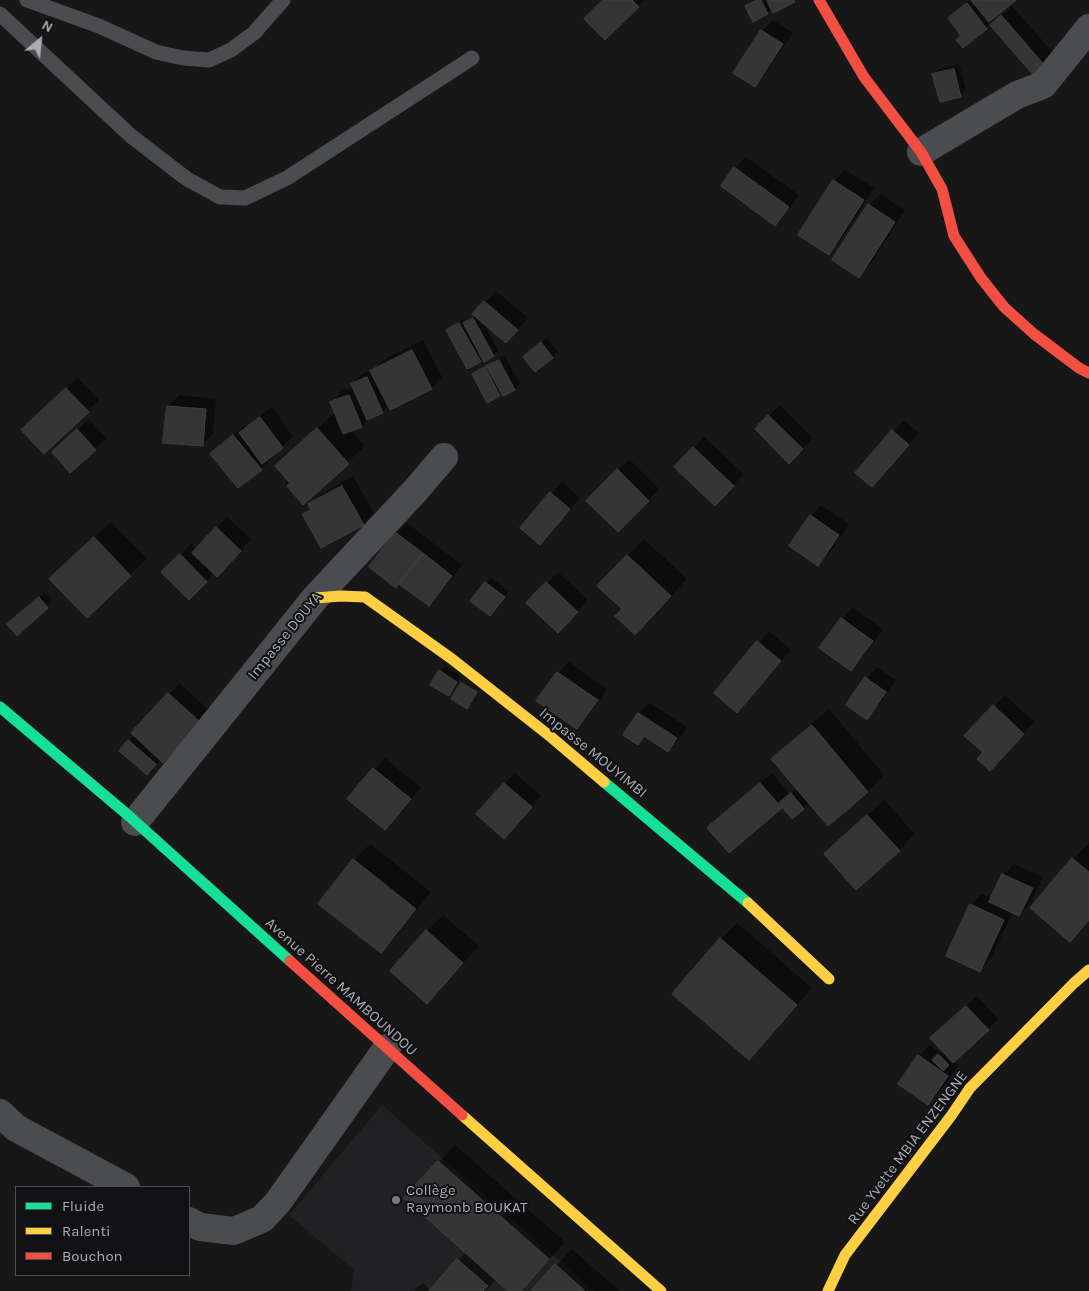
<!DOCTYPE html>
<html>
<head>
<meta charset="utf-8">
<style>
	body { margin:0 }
	#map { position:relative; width:1089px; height:1291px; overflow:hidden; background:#171717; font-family:Karla,sans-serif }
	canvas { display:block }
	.legend { position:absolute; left:15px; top:1186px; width:175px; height:90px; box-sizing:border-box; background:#111113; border:1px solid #4d4f55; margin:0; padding:6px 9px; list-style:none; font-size:15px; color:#a8adb8 }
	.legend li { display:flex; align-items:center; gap:10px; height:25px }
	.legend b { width:25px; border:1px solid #4d4f55 }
	.north { position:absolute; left:15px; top:15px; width:50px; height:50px; -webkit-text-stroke:4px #111113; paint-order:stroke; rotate:28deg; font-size:14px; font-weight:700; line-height:20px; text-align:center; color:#a8adb8 }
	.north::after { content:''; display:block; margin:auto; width:18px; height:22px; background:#a8adb8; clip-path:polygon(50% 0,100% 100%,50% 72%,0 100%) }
</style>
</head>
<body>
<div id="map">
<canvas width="1089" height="1291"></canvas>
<ul class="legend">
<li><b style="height:6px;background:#16e098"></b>Fluide</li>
<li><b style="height:6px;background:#ffcf43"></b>Ralenti</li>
<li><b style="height:6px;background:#f24e42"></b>Bouchon</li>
</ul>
<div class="north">N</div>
</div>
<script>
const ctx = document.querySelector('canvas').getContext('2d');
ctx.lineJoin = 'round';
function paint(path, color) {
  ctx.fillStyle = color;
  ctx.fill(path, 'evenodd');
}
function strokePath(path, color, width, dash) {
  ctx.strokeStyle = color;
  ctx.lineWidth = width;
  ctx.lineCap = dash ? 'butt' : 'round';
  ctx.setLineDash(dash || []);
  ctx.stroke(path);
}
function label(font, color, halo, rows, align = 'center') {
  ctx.font = font + ' Karla,sans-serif';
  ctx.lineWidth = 4;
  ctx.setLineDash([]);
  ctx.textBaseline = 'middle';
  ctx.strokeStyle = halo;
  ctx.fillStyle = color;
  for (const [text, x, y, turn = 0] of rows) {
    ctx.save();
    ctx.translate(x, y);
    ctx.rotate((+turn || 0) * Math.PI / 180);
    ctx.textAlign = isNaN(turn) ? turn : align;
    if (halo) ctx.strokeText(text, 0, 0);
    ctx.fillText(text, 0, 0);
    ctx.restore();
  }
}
const built = new Path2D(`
	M382,1105L594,1291H351L354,1270L289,1215Z`);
const shadow = new Path2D(`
	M605,0H645L605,38Z
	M753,0H795L772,9L767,13L746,6Z
	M969,0H1014L995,15L998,19L1012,6L1056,56L1035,75L990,24L986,28L963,35L949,18Z
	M773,20L793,33L765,74L754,85L735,72L762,31Z
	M959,64L966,90L961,95L941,101L934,74L939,69Z
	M746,157L799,195L786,213L775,224L735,168Z
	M845,170L874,188L839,242L829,253L834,181Z
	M880,194L905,210L870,265L859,276L869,205Z
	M496,291L528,318L517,331L483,322L498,350L493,355L483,358L480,361L448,330L453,325L465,319L466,321L475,315L474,314Z
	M547,338L558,352L535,371L529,352Z
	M423,340L442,377L431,388L389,405L382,412L370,418L362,426L350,430L365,446L303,503L292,483L277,466L335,412L332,402L342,391L354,387L352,384L363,373L374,369L383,360Z
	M504,355L520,383L515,389L503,395L502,392L499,395L474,375L479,370Z
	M78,378L99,400L44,452L34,419Z
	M179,395L216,399L213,434L202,445L168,406Z
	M780,405L813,438L789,462L756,429Z
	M272,407L293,437L270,456L272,458L261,469L212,454L245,425L246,427Z
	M89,419L106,438L70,471L64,441Z
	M904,420L919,433L872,486L857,473Z
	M704,437L744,474L715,504L676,467Z
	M629,459L659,489L618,530L588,501Z
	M353,476L374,513L363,524L304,514L311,507L310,505L321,494Z
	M562,482L580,498L540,543L522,527Z
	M821,505L849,524L829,553L818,564L811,516Z
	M227,517L251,539L228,564L214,573L189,598L163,572L191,544L197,550Z
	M111,522L147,559L87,616L67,562Z
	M407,523L462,565L440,594L429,605L396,533Z
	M644,539L687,579L651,617L623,609L599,586Z
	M558,572L588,600L569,621L527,603Z
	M491,578L509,591L490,615L486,583Z
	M44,593L52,602L17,634L14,619Z
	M853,608L883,629L861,659L851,670L842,619Z
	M769,631L791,650L737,711L715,693Z
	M569,662L607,689L587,717L577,728L558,673Z
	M445,666L461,676L449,694L440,671Z
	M877,667L896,680L877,707L866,718V678Z
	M179,683L210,711L152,769L121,751L135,735L133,733Z
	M1005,695L1034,722L1000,758L984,752L994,706Z
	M650,703L687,727L678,740L667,750L645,735L637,743L625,735L639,713Z
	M829,709L884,775L868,791L828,824L809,802L803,808L783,805L730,852L720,818L772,773L790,794L798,789L773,759L789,743Z
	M385,758L421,788L385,829L349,799Z
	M515,773L541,796L515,826L505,784Z
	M884,800L915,834L899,850L842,838Z
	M1089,843V921L1070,941L1031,908L1073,859Z
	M370,844L431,892L397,935L380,951L354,860Z
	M1014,864L1043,877L1030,904L1019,915L1013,912L990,960L979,971L947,955L971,904L982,894L992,898L1003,875Z
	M443,915L479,946L427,1002V931Z
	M737,923L812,988L765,1042L749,1058L721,939Z
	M977,996L998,1019L953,1061L958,1065L939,1093L928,1103L919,1056L930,1045L941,1053L944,1051L942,1027Z
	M455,1145L565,1242L520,1291H510L496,1279L486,1291H414L423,1283L431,1291L466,1252L406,1198Z
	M572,1249L620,1291H533Z`);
const building = new Path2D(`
	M603,0H632L639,7L605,40L584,19Z
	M757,0H761L768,14L753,22L745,6Z
	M767,0H794L795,2L773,13Z
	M971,0H1016L989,22Z
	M967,3L987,29L963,48L956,40L961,36L948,18Z
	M1001,15L1046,67L1035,77L990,25Z
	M761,30L783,44L755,87L733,73Z
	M954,69L961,97L940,102L932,74Z
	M734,167L789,207L775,226L721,186Z
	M833,180L864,200L829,255L798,235Z
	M868,204L895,222L859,278L832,260Z
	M484,301L518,330L506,343L472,314Z
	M473,318L494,356L484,362L463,323Z
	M459,323L481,362L467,369L446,330Z
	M541,342L553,358L535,372L523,357Z
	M412,350L432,389L390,410L370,371Z
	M499,360L515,390L503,396L486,366Z
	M485,367L500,396L487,403L472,374Z
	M367,377L383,413L367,420L351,384Z
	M66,388L89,412L44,454L21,430Z
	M349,395L362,427L343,434L330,402Z
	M167,406L206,409L203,446L163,443Z
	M768,415L803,449L789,464L755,429Z
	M260,417L283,448L262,464L239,433Z
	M317,428L349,464L303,505L287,486L290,483L275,466Z
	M77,429L96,450L70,473L52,452Z
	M892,430L909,445L872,487L855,473Z
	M233,435L262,470L238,488L210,454Z
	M693,447L734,486L715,506L674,467Z
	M617,469L649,501L618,532L586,501Z
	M342,486L364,525L321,548L302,514L311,510L308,504Z
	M550,492L570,509L540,545L520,528Z
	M810,515L839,535L818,566L789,546Z
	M216,527L241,551L217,577L192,553Z
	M395,532L423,553L396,588L369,567Z
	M94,537L131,576L87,618L49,579Z
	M423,553L452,576L429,606L399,584Z
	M180,554L207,582L189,600L161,572Z
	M627,555L671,596L635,635L615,616L622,609L597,586Z
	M485,582L505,597L490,616L470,601Z
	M546,582L578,612L558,633L526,603Z
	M39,597L48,608L17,636L7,624Z
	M841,618L873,641L851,671L819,648Z
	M757,641L781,661L737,713L714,693Z
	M439,670L457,682L449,696L430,685Z
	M557,672L598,700L577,729L536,701Z
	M865,677L886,692L867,720L846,705Z
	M461,683L477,692L467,709L451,699Z
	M168,693L200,722L163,763L131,733Z
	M993,705L1024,734L990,771L977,759L983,752L964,736Z
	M638,713L677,738L668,752L644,736L638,745L623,735Z
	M812,725L868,792L828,826L771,759Z
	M128,740L156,764L147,775L119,751Z
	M373,768L411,799L385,830L347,799Z
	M504,783L532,807L504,839L476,814Z
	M760,783L782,808L729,853L707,828Z
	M791,793L804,809L792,819L779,803Z
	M867,815L900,851L856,890L824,854Z
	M1072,858L1089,872V920L1070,942L1030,908Z
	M353,859L416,909L381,953L318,904Z
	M1002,874L1033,888L1019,916L989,902Z
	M970,904L1004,920L980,972L946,956Z
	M426,930L463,963L427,1004L390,971Z
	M720,938L797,1005L749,1060L672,994Z
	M966,1006L989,1030L953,1063L930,1038Z
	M938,1054L949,1065L943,1071L932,1060Z
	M918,1055L948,1076L928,1105L898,1084Z
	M438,1161L549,1259L521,1291H508L404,1198Z
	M457,1259L488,1286L483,1291H429Z
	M555,1264L585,1291H531Z`);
const lane = new Path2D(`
	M27,0L99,26L156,52L183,58L209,60L231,50L254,33L283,0
	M0,14L131,136L187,179L220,197L245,198L287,178L472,58`);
const street = new Path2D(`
	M921,152L1017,95L1043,85L1089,28
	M135,822L315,598L415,491L444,457
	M0,1113L16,1128L126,1187
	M189,1221L200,1227L234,1231L262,1219L278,1202L387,1048`);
const fast = new Path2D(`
	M0,707L129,816L290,961
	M604,782L748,903`);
const slow = new Path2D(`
	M315,598L341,596L365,597L452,659L551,737L604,782
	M748,903L829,979
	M462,1115L661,1291
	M828,1291L845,1255L951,1116L970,1088L1074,983L1089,970`);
const jam = new Path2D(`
	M819,0L864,77L921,152L942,189L954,236L981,278L1004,307L1034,334L1079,368L1089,373
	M290,961L462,1115`);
const markers = [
	[396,1200,5,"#757880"]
];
const streetNames = [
	["Impasse DOUYA",285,636,-51],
	["Impasse MOUYIMBI",593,753,39],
	["Avenue Pierre MAMBOUNDOU",341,987,42],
	["Rue Yvette MBIA ENZENGNE",908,1148,-53]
];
const poiNames = [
	["Collège",406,1191],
	["Raymonb BOUKAT",406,1208]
];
paint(built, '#212123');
paint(shadow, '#0007');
paint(building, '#353536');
strokePath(building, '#3f4043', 1);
strokePath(lane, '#4b4c50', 15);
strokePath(street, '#4b4c50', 28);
strokePath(fast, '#16e098', 11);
strokePath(slow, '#ffcf43', 11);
strokePath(jam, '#f24e42', 11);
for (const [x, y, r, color] of markers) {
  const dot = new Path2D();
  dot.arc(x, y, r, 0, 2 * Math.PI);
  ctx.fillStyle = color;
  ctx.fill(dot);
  strokePath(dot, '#111113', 2);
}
label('15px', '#a8adb8', '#111113', streetNames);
label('15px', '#a8adb8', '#111113', poiNames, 'left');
</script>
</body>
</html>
